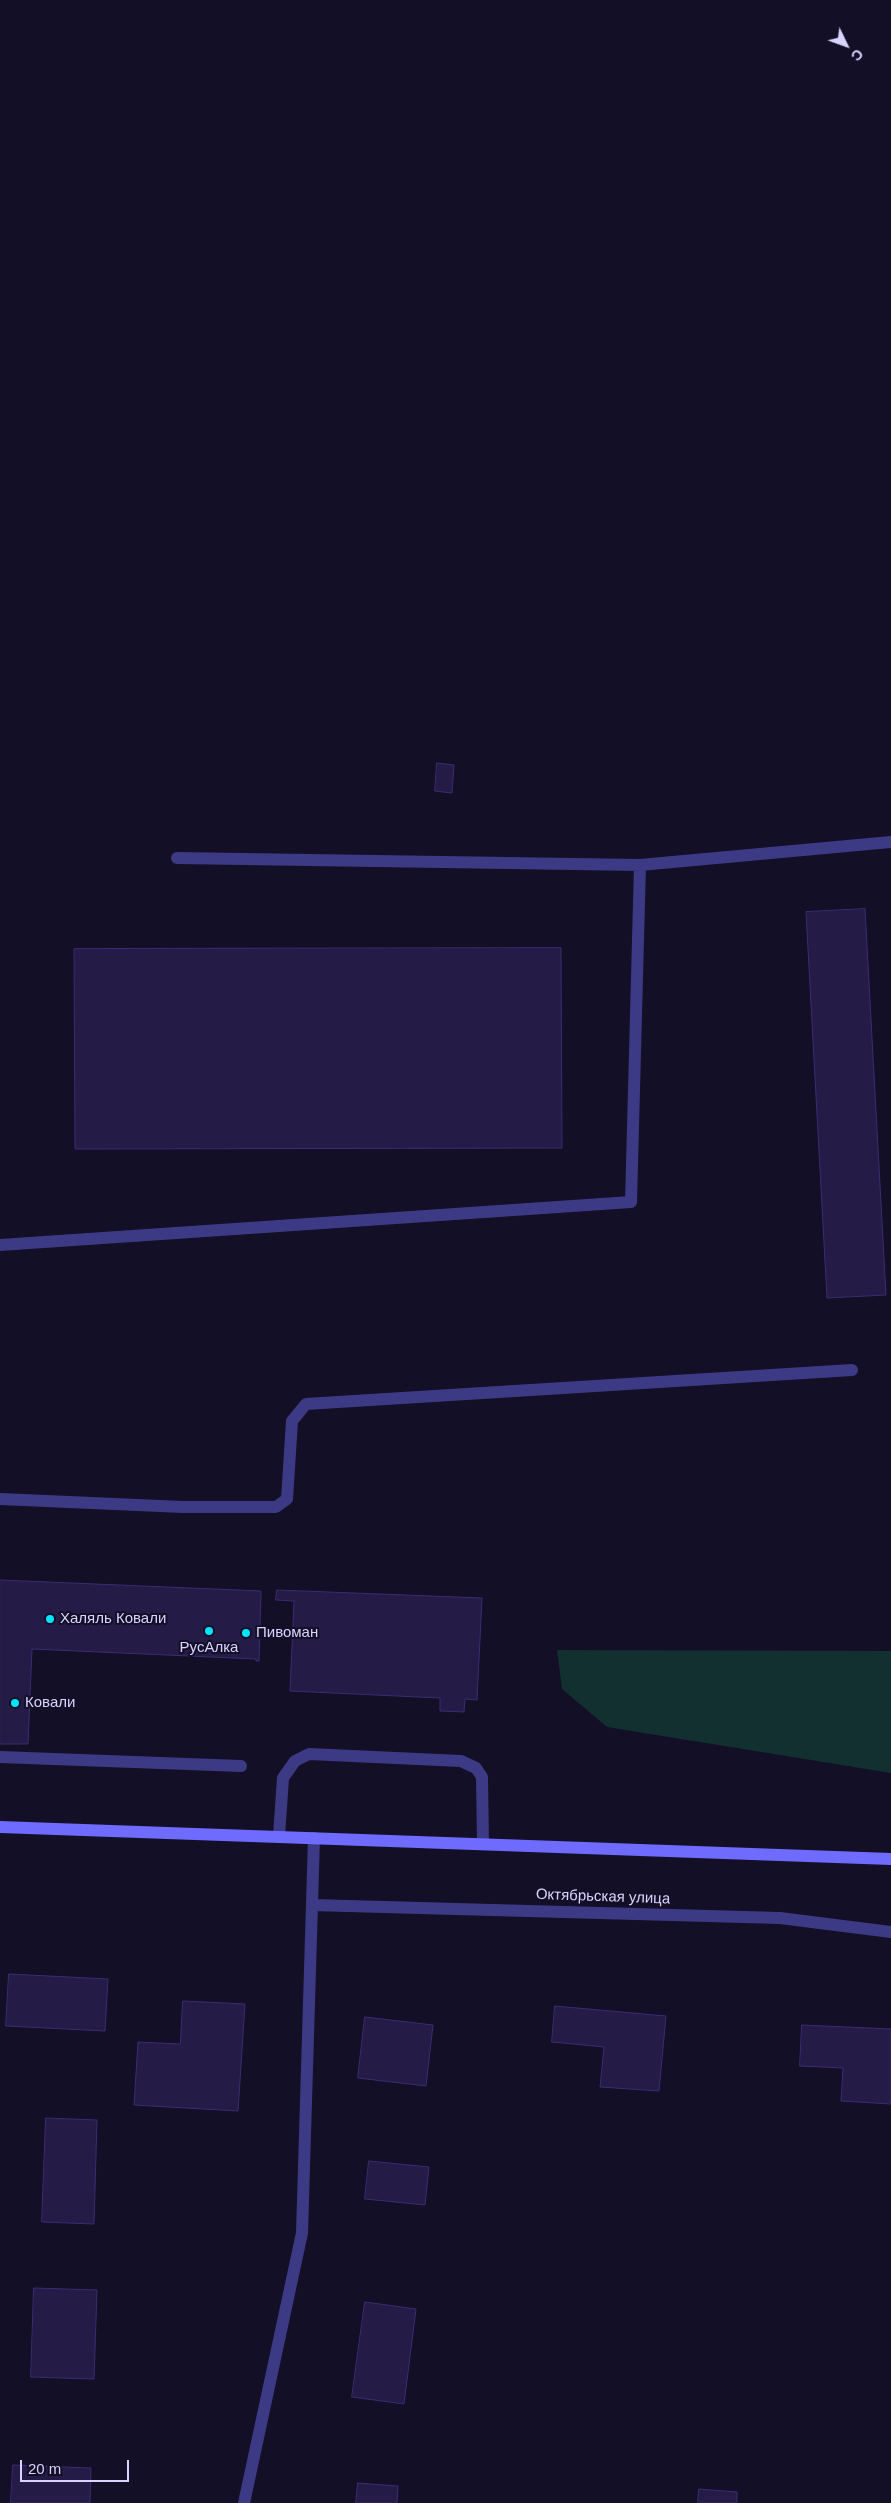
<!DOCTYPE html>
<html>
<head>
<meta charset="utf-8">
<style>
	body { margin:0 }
	#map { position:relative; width:891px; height:2503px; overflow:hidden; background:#130f26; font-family:Arial,sans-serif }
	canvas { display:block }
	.north { position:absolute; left:821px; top:20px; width:50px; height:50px; -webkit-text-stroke:4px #130f26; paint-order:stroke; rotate:132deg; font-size:14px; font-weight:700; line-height:20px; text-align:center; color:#d9d4ff }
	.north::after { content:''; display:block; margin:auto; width:18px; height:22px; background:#d9d4ff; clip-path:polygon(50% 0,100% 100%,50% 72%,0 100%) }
	.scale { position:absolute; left:20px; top:2460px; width:109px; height:22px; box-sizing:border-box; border:2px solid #d9d4ff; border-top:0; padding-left:6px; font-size:15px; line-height:18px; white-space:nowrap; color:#d9d4ff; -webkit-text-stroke:4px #130f26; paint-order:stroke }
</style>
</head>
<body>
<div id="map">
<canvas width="891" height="2503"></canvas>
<div class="north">С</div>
<div class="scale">20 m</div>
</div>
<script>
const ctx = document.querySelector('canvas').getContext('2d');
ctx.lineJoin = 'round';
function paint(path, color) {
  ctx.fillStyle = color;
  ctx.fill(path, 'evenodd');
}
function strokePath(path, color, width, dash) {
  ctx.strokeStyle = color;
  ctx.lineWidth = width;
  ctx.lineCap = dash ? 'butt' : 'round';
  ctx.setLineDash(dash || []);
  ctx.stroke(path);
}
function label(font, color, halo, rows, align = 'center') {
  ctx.font = font + ' Arial,sans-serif';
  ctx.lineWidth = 4;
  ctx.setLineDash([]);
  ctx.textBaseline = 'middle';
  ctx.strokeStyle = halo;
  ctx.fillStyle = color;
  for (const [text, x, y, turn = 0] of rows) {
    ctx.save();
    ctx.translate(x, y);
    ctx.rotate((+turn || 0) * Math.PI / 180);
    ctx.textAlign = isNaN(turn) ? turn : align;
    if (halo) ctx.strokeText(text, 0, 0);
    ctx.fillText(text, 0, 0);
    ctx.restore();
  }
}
const green = new Path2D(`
	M557,1650L891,1651V1773L607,1727L562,1689Z`);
const building = new Path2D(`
	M437,763L454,765L452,793L435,791Z
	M865,909L886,1295L827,1298L806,912Z
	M561,948L562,1148L75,1149L74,949Z
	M0,1580L261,1591L259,1661H256V1659L32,1649L28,1744H0Z
	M277,1590L482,1598L477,1700L465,1699L464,1712L440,1711V1698L290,1691L294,1601L276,1600Z
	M9,1974L108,1979L105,2031L6,2026Z
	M183,2001L245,2004L238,2111L134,2105L138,2042L180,2044Z
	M555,2006L666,2016L659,2091L600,2087L604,2047L552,2042Z
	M365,2017L433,2025L426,2086L358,2078Z
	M802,2025L891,2029V2104L841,2101L843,2068L800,2066Z
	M46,2118L97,2120L94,2224L42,2222Z
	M369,2161L429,2167L425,2205L365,2199Z
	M34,2288L97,2290L94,2379L31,2377Z
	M365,2302L416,2309L404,2404L352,2397Z
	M13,2465L91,2468L90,2503H11Z
	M358,2483L398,2486L397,2503H356Z
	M699,2489L737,2492V2503H698Z`);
const service = new Path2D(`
	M177,858L640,865L891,842
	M0,1245L631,1202L640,865
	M0,1499L183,1507H276L287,1499L292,1421L306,1404L852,1370
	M0,1757L241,1766
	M279,1836L283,1778L295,1761L309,1754L461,1761L476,1768L482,1777L483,1843`);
const minor = new Path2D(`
	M312,1905L780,1918L891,1932
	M244,2503L302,2233L314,1838`);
const secondary = new Path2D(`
	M0,1827L891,1859`);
const markers = [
	[50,1619,5,"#00e5ff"],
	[209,1631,5,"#00e5ff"],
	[246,1633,5,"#00e5ff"],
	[15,1703,5,"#00e5ff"]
];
const poiNames = [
	["Халяль Ковали",60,1619],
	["Пивоман",256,1633],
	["РусАлка",209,1648,"center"],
	["Ковали",25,1703]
];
const streetNames = [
	["Октябрьская улица",603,1897,2]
];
paint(green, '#12302f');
paint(building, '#241b47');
strokePath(building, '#3b2d73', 1);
strokePath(service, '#3d3a85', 12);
strokePath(minor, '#3d3a85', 12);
strokePath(secondary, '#6f6bff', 12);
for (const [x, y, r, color] of markers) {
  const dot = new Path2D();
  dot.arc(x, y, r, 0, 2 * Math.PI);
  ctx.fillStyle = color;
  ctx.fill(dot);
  strokePath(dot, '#130f26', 2);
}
label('15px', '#d9d4ff', '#130f26', poiNames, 'left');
label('15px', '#d9d4ff', '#130f26', streetNames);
</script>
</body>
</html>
